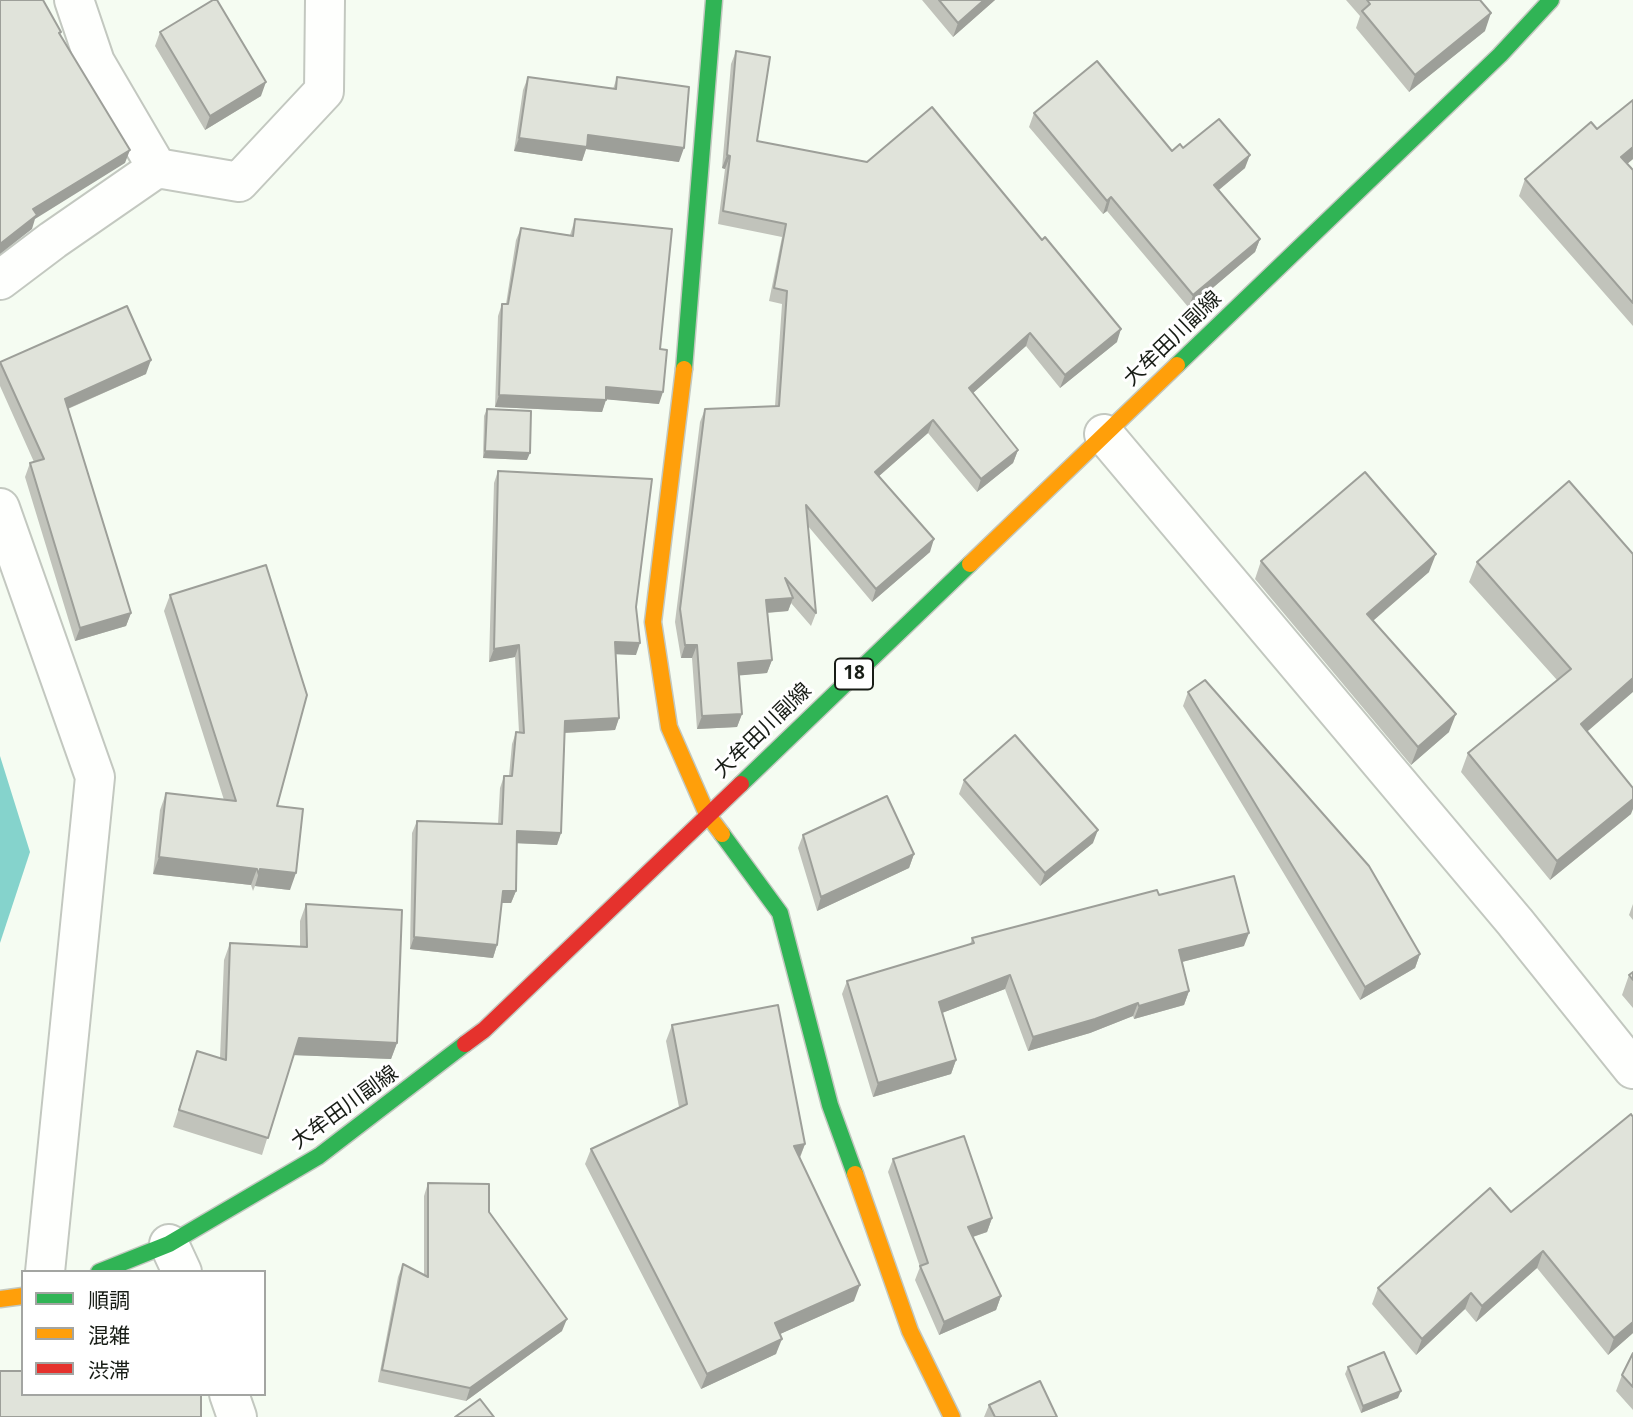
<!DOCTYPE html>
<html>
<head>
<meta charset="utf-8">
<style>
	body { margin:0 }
	#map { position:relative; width:1633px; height:1417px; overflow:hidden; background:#f5fcf2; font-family:"Noto Sans","Noto Sans JP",sans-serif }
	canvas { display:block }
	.legend { position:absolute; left:21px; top:1270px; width:245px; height:126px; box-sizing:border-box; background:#fff; border:2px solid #a3a5a2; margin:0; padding:9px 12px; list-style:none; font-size:21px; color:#181d16 }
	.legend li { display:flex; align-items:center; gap:14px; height:35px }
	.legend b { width:35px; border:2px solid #a3a5a2 }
</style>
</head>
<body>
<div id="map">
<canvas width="1633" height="1417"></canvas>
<ul class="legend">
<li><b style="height:9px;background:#30b455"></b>順調</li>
<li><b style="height:9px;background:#ff9f0a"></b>混雑</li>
<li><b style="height:9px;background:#e5322d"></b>渋滞</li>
</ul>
</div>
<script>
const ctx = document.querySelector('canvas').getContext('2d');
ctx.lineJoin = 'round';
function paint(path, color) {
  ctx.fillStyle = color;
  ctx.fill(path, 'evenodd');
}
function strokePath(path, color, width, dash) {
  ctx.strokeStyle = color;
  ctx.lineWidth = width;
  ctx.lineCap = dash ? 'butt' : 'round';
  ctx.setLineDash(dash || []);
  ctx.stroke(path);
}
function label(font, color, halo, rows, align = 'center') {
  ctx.font = font + ' "Noto Sans","Noto Sans JP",sans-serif';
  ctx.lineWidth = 6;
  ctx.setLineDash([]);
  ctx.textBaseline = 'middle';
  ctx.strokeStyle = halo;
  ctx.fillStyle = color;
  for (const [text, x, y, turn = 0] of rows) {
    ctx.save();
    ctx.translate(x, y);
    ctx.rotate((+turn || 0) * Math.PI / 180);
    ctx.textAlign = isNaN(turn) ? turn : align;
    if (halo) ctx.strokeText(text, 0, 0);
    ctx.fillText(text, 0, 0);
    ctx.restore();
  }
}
const water = new Path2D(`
	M0,756L30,852L0,943Z`);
const street = new Path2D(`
	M74,0L95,62L157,168
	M0,280L53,240L157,168L239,182L324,91L325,0
	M1104,434L1515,922L1633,1069
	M0,508L95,777L45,1272
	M169,1244L182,1272
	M229,1394L237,1417`);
const fast = new Path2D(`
	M1177,365L1500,55L1551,0
	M684,369L714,0
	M741,784L970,564
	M722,834L780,913L830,1105L855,1174
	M99,1272L169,1244L319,1156L465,1044`);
const slow = new Path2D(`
	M684,369L653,622L669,727L707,814L722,834
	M970,564L1177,365
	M855,1174L910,1331L952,1417
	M0,1299L23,1296`);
const jam = new Path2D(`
	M465,1044L484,1030L741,784`);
const wall = new Path2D(`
	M922,0H995L953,37Z
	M1346,0H1480L1485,31L1409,92L1356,28L1360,16Z
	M160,32L261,96L205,130L155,46Z
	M736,51L757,141L1117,342L1060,388L1026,346L973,393L1018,450L1013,463L977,492L928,433L879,476L930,552L872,602L808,526L816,613L811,626L791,603L788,611L768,613L772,660L767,673L739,675L742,714L737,727L697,729L692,658H681L675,622L700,422L705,409L775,406L782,304L769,301L782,237L718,224L725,169L722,168L731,64Z
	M528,77L613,89L617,77L679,162L586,149L582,161L514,151L523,90Z
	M1633,100V159L1627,164L1633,170V326L1519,196L1525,179L1597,129Z
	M1034,113L1172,151L1183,148L1245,168L1219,190L1260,239L1255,252L1189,308L1107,211L1103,214L1029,127Z
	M575,219L660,349L659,404L606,399L602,412L495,407L498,316L502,304H506L516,240L521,228L570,235Z
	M0,362L146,374L68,409L131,613L126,626L75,641L25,477L30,463L34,462L0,386Z
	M487,409L527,460L483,458L484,416Z
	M498,471L636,607V655L615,654L619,718L615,730L565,733L561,833L557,845L516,843V891L511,903H502L497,945L493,958L410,949L412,833L417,821L498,824L500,788L504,776H509L512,744L516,732H519L515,657L489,662L494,483Z
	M1569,481L1587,732L1631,814L1550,880L1461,772L1468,753L1557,680L1469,582L1477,562Z
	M1261,561L1429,572L1373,621L1449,732L1411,765L1255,579Z
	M170,595L277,806L290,890L255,886L253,891L251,885L153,874L160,810L166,793L224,800L164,611Z
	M1188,692L1420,954L1415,968L1360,1000L1183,706Z
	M964,780L1093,843L1040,886L959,794Z
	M803,835L914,854L909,868L817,911L798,848Z
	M1159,895L1244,946L1182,962L1189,991L1184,1005L1134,1019L1133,1016L1090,1033L1028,1051L1005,989L942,1013L956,1060L951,1074L873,1097L842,994L847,981L970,945L972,938Z
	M306,904L397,1043L391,1059L293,1055L262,1155L173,1127L197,1051L220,1058L224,960L230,943L300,946V921Z
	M1633,904V920L1629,915Z
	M1633,972V1008L1622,995L1629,975Z
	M672,1025L805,1144L800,1158L854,1301L780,1334L776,1354L701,1389L585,1164L591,1149L679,1107L666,1041Z
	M1633,1117V1333L1608,1355L1537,1268L1476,1322L1465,1309L1416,1355L1372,1304L1378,1288L1511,1212Z
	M893,1159L992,1218L987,1232L973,1237L1001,1296L996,1310L939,1335L915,1280L920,1267L888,1172Z
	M428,1183L489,1212L562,1331L466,1401L378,1382L398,1277L403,1264L424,1275V1196Z
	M1633,1353V1410L1616,1391L1622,1375Z
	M1348,1367L1398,1398L1361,1413L1345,1374Z
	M989,1405L1057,1417H984Z`);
const shadedWall = new Path2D(`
	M984,0H995L953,37L958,23Z
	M1491,13L1485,31L1409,92L1415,75Z
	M266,82L261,96L205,130L210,116Z
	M588,135L684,148L679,162L586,149L582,161L514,151L519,138Z
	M1633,147V159L1615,174L1621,157Z
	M130,150L125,163L35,219L32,229L0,254V244L33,209Z
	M727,155L730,156L725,169L722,168Z
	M1250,155L1245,168L1209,198L1214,185Z
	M1111,197L1107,211L1103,214L1107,201Z
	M1260,239L1255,252L1189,308L1193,295Z
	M1121,329L1117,342L1060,388L1065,375Z
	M1030,333L1026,346L964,401L969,388Z
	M151,360L146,374L60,412L65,399Z
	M606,387L663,392L659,404L602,399Z
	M499,395L606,400L602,412L495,407Z
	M933,420L928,433L870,484L875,472Z
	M1018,450L1013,463L977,492L981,479Z
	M485,451L530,453L527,460L483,458Z
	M934,539L930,552L872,602L876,589Z
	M1436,554L1429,572L1360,632L1367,614Z
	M793,598L788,611L762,613L766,600Z
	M131,613L126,626L75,641L80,628Z
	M615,642L640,643L636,655L610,654Z
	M519,645L515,657L489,662L494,649Z
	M685,645H697L692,658H681Z
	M772,660L767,673L734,676L738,663Z
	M1633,678V692L1574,743L1581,724Z
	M742,714L737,727L697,729L702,716Z
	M1456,714L1449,732L1411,765L1418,747Z
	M619,718L615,730L561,733L565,721Z
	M1633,799V809L1631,814L1550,880L1557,861Z
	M1098,830L1093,843L1040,886L1045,873Z
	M517,831L561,833L557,845L512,843Z
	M914,854L909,868L817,911L821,897Z
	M159,857L257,869L251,885L153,874Z
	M260,869L296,873L290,890L255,886Z
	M503,891H516L511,903H499Z
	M1249,933L1244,946L1174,964L1179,950Z
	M414,937L497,945L493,958L410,949Z
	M1420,954L1415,968L1360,1000L1365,987Z
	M1010,975L1005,989L934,1016L939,1002Z
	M1189,991L1184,1005L1134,1019L1139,1006Z
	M1138,1003L1133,1016L1090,1033L1028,1051L1033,1037Z
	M299,1038L397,1043L391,1059L292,1055Z
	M956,1060L951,1074L873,1097L878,1083Z
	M805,1144L799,1159L794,1146Z
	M992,1218L987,1232L963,1240L968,1227Z
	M1543,1251L1537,1268L1476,1322L1482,1306Z
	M860,1285L854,1301L769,1339L775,1323Z
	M1471,1293L1465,1309L1416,1355L1422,1339Z
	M1001,1296L996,1310L939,1335L944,1322Z
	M567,1319L562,1331L466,1401L470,1388Z
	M1633,1322V1333L1608,1355L1614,1338Z
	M782,1339L776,1354L701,1389L707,1374Z
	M1401,1391L1398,1398L1361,1413L1363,1406Z`);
const building = new Path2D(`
	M0,0H43L61,32L59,33L130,150L33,209L37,215L0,244Z
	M213,0H217L266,82L210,116L160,32Z
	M939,0H984L958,23Z
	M1367,0H1480L1491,13L1415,75L1362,11L1370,4Z
	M736,51L770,57L757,141L867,162L932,107L1042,240L1045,237L1121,329L1065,375L1030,333L969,388L1018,450L981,479L933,420L875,472L934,539L876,589L806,505L816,613L785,578L793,598L766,600L772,660L738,663L742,714L702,716L697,645H685L680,609L705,409L779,406L787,291L774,288L786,224L723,211L730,156L727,155Z
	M1097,61L1172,151L1180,144L1183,148L1219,119L1250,155L1214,185L1260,239L1193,295L1111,197L1107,201L1034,113Z
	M528,77L616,89L617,77L689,87L684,148L588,135L587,147L519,138Z
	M1633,100V147L1621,157L1633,170V303L1525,179L1591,122L1597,129Z
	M575,219L672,229L660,349L667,350L663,392L606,387V400L499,395L502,304H508L521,228L573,236Z
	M127,306L151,360L65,399L131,613L80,628L30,463L44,459L0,362Z
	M487,409L531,411L530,453L485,451Z
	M498,471L652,479L636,607L640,643L615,642L619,718L565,721L561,833L517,831L516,891H503L497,945L414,937L417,821L502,824L504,776H512L516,732L524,733L519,645L494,649Z
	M1365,472L1436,554L1367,614L1456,714L1418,747L1261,561Z
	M1569,481L1633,554V678L1581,724L1633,788V799L1557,861L1468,753L1571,669L1477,562Z
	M266,565L307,695L277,806L303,809L296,873L260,869L259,875L257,869L159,857L166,793L236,801L170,595Z
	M1205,680L1369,866L1420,954L1365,987L1188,692Z
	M1015,735L1098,830L1045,873L964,780Z
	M887,796L914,854L821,897L803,835Z
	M1234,876L1249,933L1179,950L1189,991L1139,1006L1138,1003L1095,1019L1033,1037L1010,975L939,1002L956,1060L878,1083L847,981L974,943L972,938L1157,890L1159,895Z
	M306,904L402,910L397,1043L299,1038L268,1138L179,1110L197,1051L226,1060L230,943L307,947Z
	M1633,972V980L1629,975Z
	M778,1005L805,1144L794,1146L860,1285L775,1323L782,1339L707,1374L591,1149L687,1104L672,1025Z
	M1631,1114L1633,1117V1322L1614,1338L1543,1251L1482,1306L1471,1293L1422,1339L1378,1288L1490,1188L1511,1212Z
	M964,1136L992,1218L968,1227L1001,1296L944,1322L920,1266L928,1263L893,1159Z
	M428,1183L489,1184V1212L567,1319L470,1388L382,1370L403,1264L428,1277Z
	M1384,1352L1401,1391L1363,1406L1348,1367Z
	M1633,1353V1387L1622,1375Z
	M0,1371H23V1394H201V1417H0Z
	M1040,1381L1057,1417H995L989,1405Z
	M480,1399L494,1417H455Z`);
const shields = [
	[854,674,38]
];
const shieldNames = [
	["18",854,674]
];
const streetNames = [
	["大牟田川副線",1173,339,-44],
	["大牟田川副線",763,731,-44],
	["大牟田川副線",345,1108,-36]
];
paint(water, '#85d3cc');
strokePath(street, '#c3c8c0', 42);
strokePath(fast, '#c3c8c0', 19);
strokePath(slow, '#c3c8c0', 19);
strokePath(jam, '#c3c8c0', 19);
strokePath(street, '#fefffd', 38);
strokePath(fast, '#30b455', 16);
strokePath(slow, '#ff9f0a', 16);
strokePath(jam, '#e5322d', 16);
paint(wall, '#c1c3bb');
paint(shadedWall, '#9d9f99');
paint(building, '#e0e3da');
strokePath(building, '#9d9f99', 2);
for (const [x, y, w] of shields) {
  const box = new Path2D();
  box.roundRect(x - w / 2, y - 15.5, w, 31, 5);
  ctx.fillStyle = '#fff';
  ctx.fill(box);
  strokePath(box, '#181d16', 2);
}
label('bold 19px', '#181d16', null, shieldNames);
label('21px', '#181d16', '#fff', streetNames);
</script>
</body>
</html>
